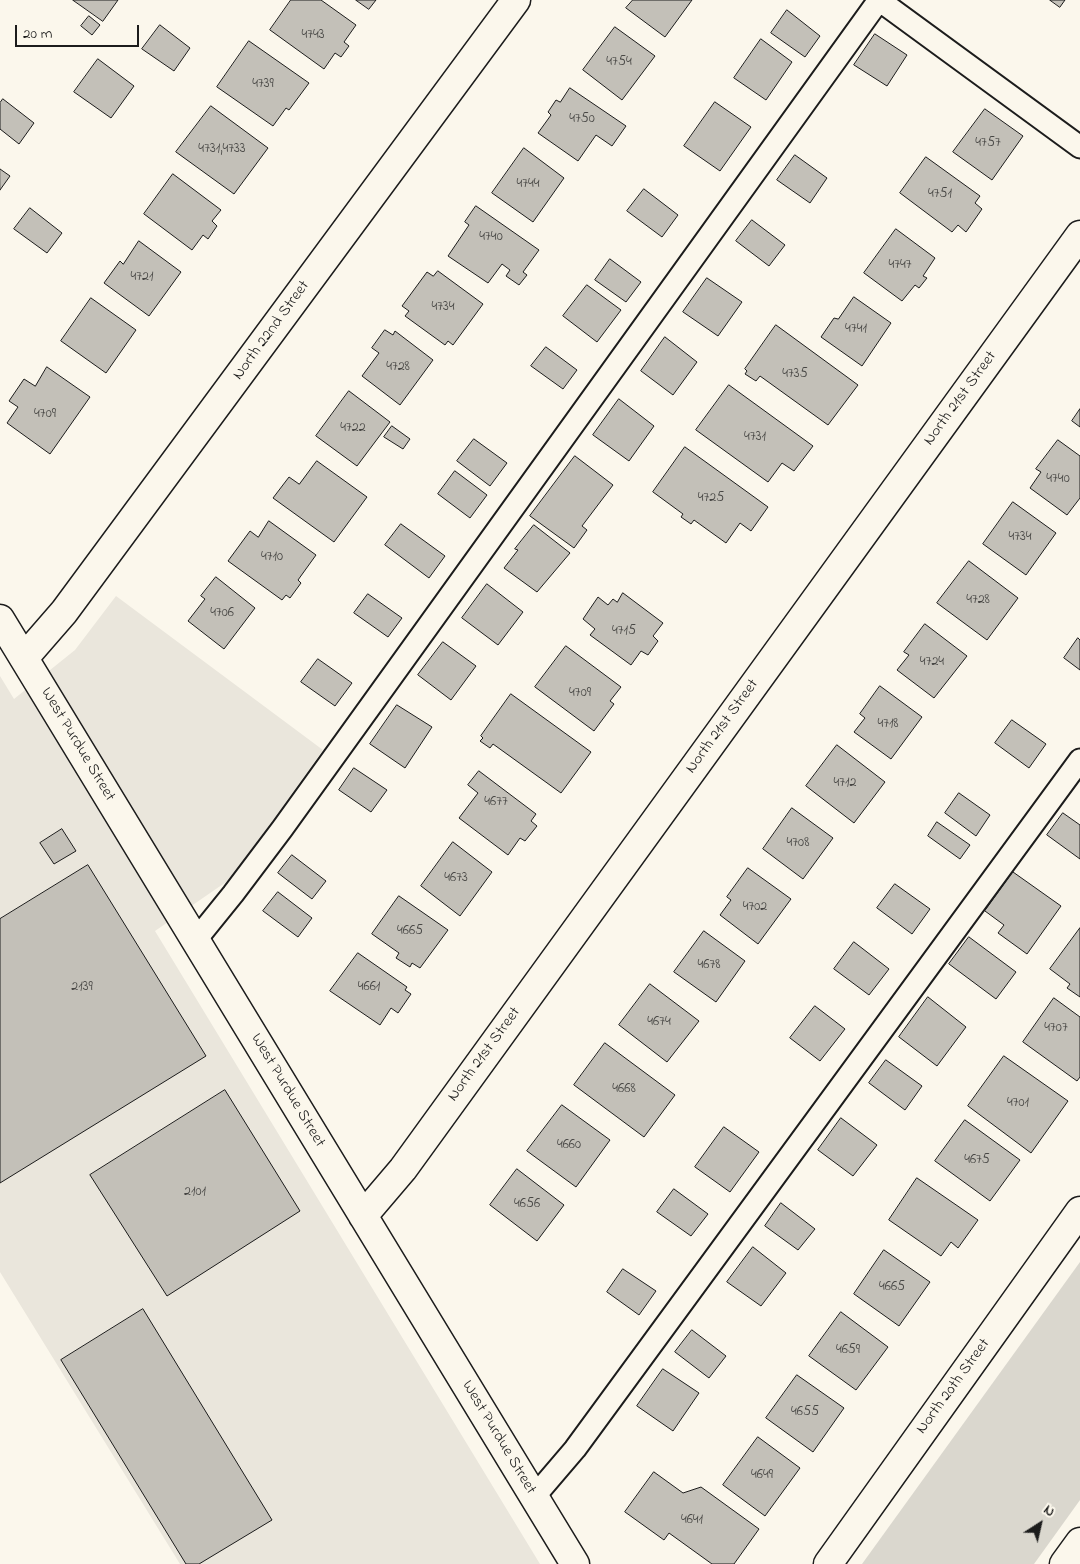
<!DOCTYPE html>
<html>
<head>
<meta charset="utf-8">
<style>
	body { margin:0 }
	#map { position:relative; width:1080px; height:1564px; overflow:hidden; background:#fbf7ec; font-family:"Indie Flower",sans-serif }
	canvas { display:block }
	.north { position:absolute; left:1015px; top:1499px; width:50px; height:50px; -webkit-text-stroke:4px #fbf7ec; paint-order:stroke; rotate:35deg; font-size:14px; font-weight:700; line-height:20px; text-align:center; color:#1c1c1c }
	.north::after { content:''; display:block; margin:auto; width:18px; height:22px; background:#1c1c1c; clip-path:polygon(50% 0,100% 100%,50% 72%,0 100%) }
	.scale { position:absolute; left:15px; top:25px; width:124px; height:22px; box-sizing:border-box; border:2px solid #1c1c1c; border-top:0; padding-left:6px; font-size:15px; line-height:18px; white-space:nowrap; color:#1c1c1c; -webkit-text-stroke:4px #fbf7ec; paint-order:stroke }
</style>
</head>
<body>
<div id="map">
<canvas width="1080" height="1564"></canvas>
<div class="north">N</div>
<div class="scale">20 m</div>
</div>
<script>
const ctx = document.querySelector('canvas').getContext('2d');
ctx.lineJoin = 'round';
function paint(path, color) {
  ctx.fillStyle = color;
  ctx.fill(path, 'evenodd');
}
function strokePath(path, color, width, dash) {
  ctx.strokeStyle = color;
  ctx.lineWidth = width;
  ctx.lineCap = dash ? 'butt' : 'round';
  ctx.setLineDash(dash || []);
  ctx.stroke(path);
}
function label(font, color, halo, rows, align = 'center') {
  ctx.font = font + ' "Indie Flower",sans-serif';
  ctx.lineWidth = 5;
  ctx.setLineDash([]);
  ctx.textBaseline = 'middle';
  ctx.strokeStyle = halo;
  ctx.fillStyle = color;
  for (const [text, x, y, turn = 0] of rows) {
    ctx.save();
    ctx.translate(x, y);
    ctx.rotate((+turn || 0) * Math.PI / 180);
    ctx.textAlign = isNaN(turn) ? turn : align;
    if (halo) ctx.strokeText(text, 0, 0);
    ctx.fillText(text, 0, 0);
    ctx.restore();
  }
}
const built = new Path2D(`
	M116,596L323,750L235,873L229,880L155,931L540,1564H180L0,1272V676L14,699L75,650Z`);
const green = new Path2D(`
	M1080,1262V1500L1034,1564H862Z`);
const building = new Path2D(`
	M73,0H118L103,21Z
	M291,0H321L356,25L344,42L349,46L341,57L335,53L324,69L270,30Z
	M356,0H376L369,9Z
	M633,0H692L665,37L626,8Z
	M1050,0H1065L1060,7Z
	M787,10L820,36L805,57L771,33Z
	M89,16L100,25L92,35L81,26Z
	M160,25L190,48L174,71L142,49Z
	M615,27L655,56L622,100L583,70Z
	M875,34L907,55L887,86L854,65Z
	M761,39L792,62L766,100L734,78Z
	M249,41L309,83L289,110L286,108L273,126L217,87Z
	M98,59L134,86L111,118L74,92Z
	M570,88L626,126L612,146L596,135L578,161L538,133L551,115L548,112L556,100L560,102Z
	M3,99L34,123L19,144L0,129V103Z
	M715,102L751,127L720,171L684,146Z
	M211,106L268,148L234,194L176,152Z
	M985,109L1023,136L992,180L953,152Z
	M524,148L564,178L533,222L492,193Z
	M795,155L827,178L810,203L777,180Z
	M926,157L980,196L975,203L982,209L966,232L958,225L952,232L900,193Z
	M0,169L10,176L0,190Z
	M173,174L221,210L212,221L217,226L208,239L203,235L192,250L144,214Z
	M644,189L678,215L662,237L627,211Z
	M476,206L539,250L523,272L527,275L519,285L506,276L510,270L502,264L488,283L448,256L469,225L465,222Z
	M30,208L62,233L47,253L14,229Z
	M752,220L785,245L769,266L736,241Z
	M896,229L935,258L923,276L927,278L919,288L915,285L902,301L864,273Z
	M139,241L181,272L149,316L104,283L120,261L123,264Z
	M610,259L641,282L626,302L595,280Z
	M438,271L483,304L453,345L448,341L445,345L405,316L409,311L402,306L427,272L433,276Z
	M707,278L742,302L718,336L683,312Z
	M587,285L621,310L597,342L563,316Z
	M854,297L891,323L862,366L821,337L834,318L838,319Z
	M91,298L136,330L106,373L61,341Z
	M776,325L858,385L828,425L760,376L756,381L745,374L747,371L745,369Z
	M385,330L393,335L395,331L433,360L400,405L362,376L379,353L372,348Z
	M665,337L697,362L673,395L641,371Z
	M546,347L577,370L563,389L531,366Z
	M47,367L90,397L50,454L7,423L18,407L9,401L24,379L35,386Z
	M729,385L813,446L794,471L782,463L768,482L696,430Z
	M349,391L390,422L357,466L316,436Z
	M619,399L654,426L629,461L593,435Z
	M1080,409V427L1072,421Z
	M392,426L410,439L403,449L384,437Z
	M474,439L507,463L490,486L457,461Z
	M1058,440L1080,456V498L1067,515L1030,488L1041,472L1036,469Z
	M685,447L768,507L751,531L740,523L726,543L694,520L691,524L681,517L683,514L653,492Z
	M575,456L613,485L582,526L587,530L574,548L530,516Z
	M317,461L367,497L334,542L273,498L289,477L299,484Z
	M455,471L487,495L470,518L438,494Z
	M1013,502L1056,533L1026,575L983,544Z
	M269,521L316,555L298,580L301,583L290,598L286,595L282,600L228,561L250,531L258,537Z
	M401,524L445,556L429,578L385,545Z
	M534,525L570,553L537,592L504,568L518,550L515,549Z
	M969,561L1018,598L987,640L937,603Z
	M216,577L255,608L224,649L188,621L205,599L201,596Z
	M487,584L523,612L498,645L462,618Z
	M623,593L663,623L653,636L658,641L648,655L641,651L631,665L590,635L595,629L583,619L598,597L608,605L613,599L617,602Z
	M368,594L402,618L388,637L354,613Z
	M925,624L967,656L934,698L897,670L909,655L904,652Z
	M1078,638L1080,640V670L1064,658Z
	M443,642L476,666L451,700L418,675Z
	M566,646L621,687L610,701L614,704L594,731L535,687Z
	M318,659L352,683L335,706L301,682Z
	M880,686L922,717L891,759L854,732L865,718L860,714Z
	M511,694L591,752L561,793L493,744L490,748L480,741L483,738L481,736Z
	M397,705L432,727L405,768L370,744Z
	M1012,720L1046,744L1029,768L995,743Z
	M837,745L885,782L854,823L806,786Z
	M354,768L387,790L371,812L339,790Z
	M479,771L536,814L531,821L537,826L525,841L520,838L508,855L459,818L478,793L468,785Z
	M959,793L990,815L976,836L945,813Z
	M792,808L833,838L803,879L763,849Z
	M1063,813L1080,825V859L1047,835Z
	M937,822L970,845L960,859L928,836Z
	M62,829L76,851L54,864L40,843Z
	M453,842L492,872L460,916L421,886Z
	M292,855L326,881L312,899L278,873Z
	M88,865L206,1056L0,1183V919Z
	M748,868L791,899L758,944L720,915L731,900L727,897Z
	M1013,872L1061,906L1027,954L998,933L1004,925L985,911Z
	M895,884L930,909L912,934L877,908Z
	M278,892L312,918L298,937L263,911Z
	M399,896L448,930L420,968L412,963L410,967L396,958L399,953L372,934Z
	M1080,928V997L1067,988L1070,984L1050,969Z
	M704,931L745,961L716,1002L674,972Z
	M969,937L1016,972L996,999L949,964Z
	M854,942L889,969L869,995L834,969Z
	M358,953L407,987L405,990L411,994L398,1013L391,1008L380,1025L330,991Z
	M650,984L699,1021L667,1062L619,1025Z
	M928,997L966,1027L937,1066L899,1037Z
	M1054,998L1080,1017V1077L1077,1081L1023,1042Z
	M815,1006L845,1029L820,1061L790,1038Z
	M605,1043L675,1095L644,1137L574,1085Z
	M1004,1056L1068,1101L1031,1153L968,1106Z
	M886,1060L922,1086L905,1110L869,1083Z
	M225,1090L300,1211L167,1296L90,1175Z
	M562,1105L610,1140L576,1187L527,1151Z
	M841,1118L877,1145L853,1176L818,1150Z
	M965,1120L1020,1160L990,1201L935,1161Z
	M724,1127L759,1152L730,1192L695,1167Z
	M517,1169L564,1205L537,1241L490,1205Z
	M917,1178L978,1220L958,1248L951,1242L941,1256L889,1220Z
	M674,1189L708,1214L691,1236L657,1212Z
	M781,1203L815,1229L798,1250L765,1226Z
	M753,1247L786,1273L761,1306L727,1282Z
	M884,1250L930,1282L899,1326L854,1294Z
	M623,1269L656,1291L639,1315L607,1292Z
	M143,1309L272,1520L199,1564H186L61,1360Z
	M841,1312L888,1347L856,1390L809,1356Z
	M692,1330L726,1356L709,1378L675,1352Z
	M663,1369L699,1393L673,1431L637,1406Z
	M797,1375L844,1408L813,1452L766,1418Z
	M758,1437L800,1468L765,1516L723,1485Z
	M654,1472L683,1493L701,1487L759,1529L734,1564H712L669,1533L664,1540L625,1512Z`);
const lane = new Path2D(`
	M195,941L233,894L282,829L879,0L1080,147
	M534,1497L575,1449L1080,760`);
const street = new Path2D(`
	M0,619L575,1564
	M24,658L64,612L516,0
	M363,1216L403,1169L1080,235
	M828,1564L1080,1211
	M1064,1564L1080,1542`);
const numberNames = [
	["4743",313,36],
	["4754",619,63],
	["4739",263,85],
	["4750",582,120],
	["4757",988,144],
	["4731,4733",222,150],
	["4744",528,185],
	["4751",940,195],
	["4740",491,238],
	["4747",900,266],
	["4721",142,278],
	["4734",443,308],
	["4741",856,330],
	["4728",398,368],
	["4735",795,375],
	["4709",45,415],
	["4722",353,429],
	["4731",755,438],
	["4740",1058,480],
	["4725",711,499],
	["4734",1020,538],
	["4710",272,558],
	["4728",978,601],
	["4706",222,614],
	["4715",624,632],
	["4724",932,663],
	["4709",580,694],
	["4718",888,725],
	["4712",845,784],
	["4677",496,803],
	["4708",798,844],
	["4673",456,879],
	["4702",755,908],
	["4665",410,932],
	["4678",709,966],
	["2139",82,988],
	["4661",369,988],
	["4674",659,1023],
	["4707",1056,1029],
	["4668",624,1090],
	["4701",1018,1104],
	["4660",569,1146],
	["4675",977,1161],
	["2101",195,1193],
	["4656",527,1205],
	["4665",892,1288],
	["4659",848,1351],
	["4655",805,1413],
	["4649",762,1476],
	["4641",692,1521]
];
const streetNames = [
	["North 22nd Street",272,331,-54],
	["North 21st Street",961,399,-54],
	["North 21st Street",723,727,-54],
	["West Purdue Street",77,745,59],
	["North 21st Street",485,1055,-54],
	["West Purdue Street",287,1091,59],
	["North 20th Street",954,1387,-54],
	["West Purdue Street",498,1438,59]
];
paint(built, '#eae6dc');
paint(green, '#dad7ce');
paint(building, '#c3c0b8');
strokePath(building, '#1c1c1c', 1);
strokePath(lane, '#1c1c1c', 25);
strokePath(street, '#1c1c1c', 31);
strokePath(lane, '#fbf7ec', 21);
strokePath(street, '#fbf7ec', 28);
label('14px', '#464543', null, numberNames);
label('16px', '#1c1c1c', '#fbf7ec', streetNames);
</script>
</body>
</html>
